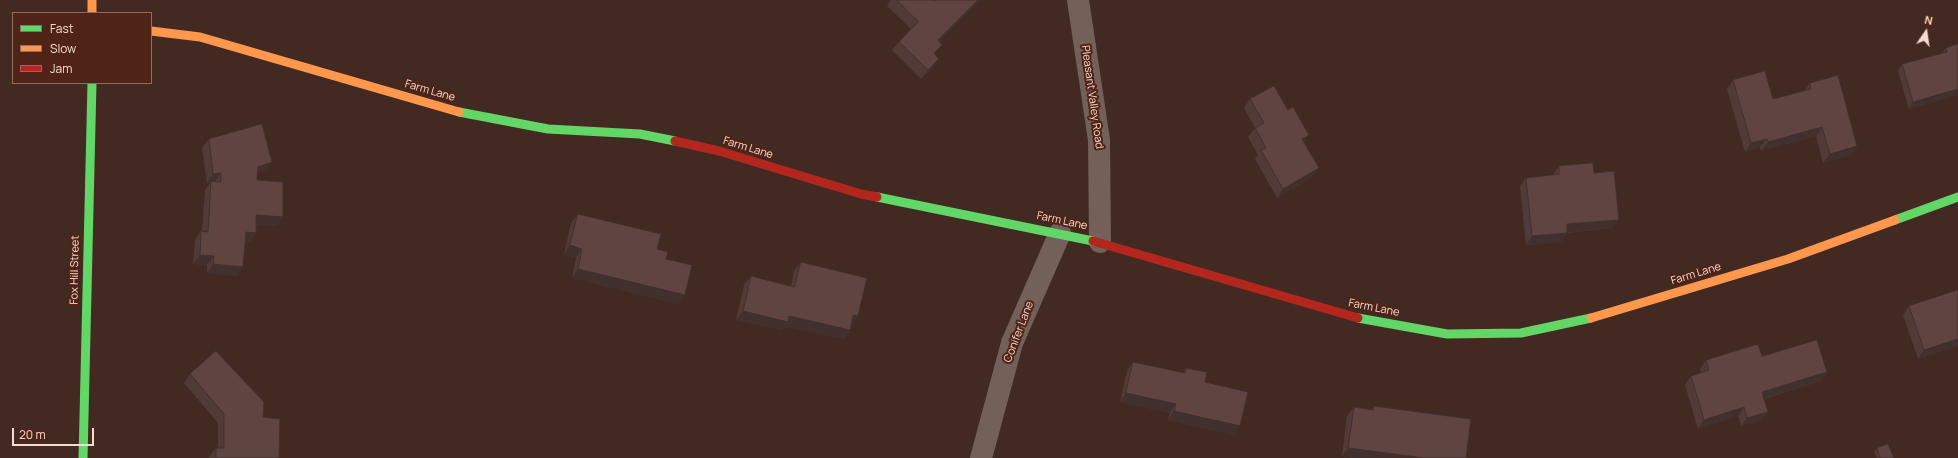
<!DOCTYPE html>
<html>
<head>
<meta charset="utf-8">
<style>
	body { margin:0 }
	#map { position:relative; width:1958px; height:458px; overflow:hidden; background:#422a22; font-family:Manrope,sans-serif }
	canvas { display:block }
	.legend { position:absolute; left:12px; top:12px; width:140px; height:72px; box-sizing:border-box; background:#4f2315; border:1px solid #936c60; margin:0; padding:5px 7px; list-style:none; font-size:12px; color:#f8dad1 }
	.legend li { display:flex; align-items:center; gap:8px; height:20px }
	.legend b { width:20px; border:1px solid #936c60 }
	.north { position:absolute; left:1906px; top:12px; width:40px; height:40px; -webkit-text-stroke:3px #4f2315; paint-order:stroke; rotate:13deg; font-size:11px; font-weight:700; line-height:16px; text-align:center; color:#f8dad1 }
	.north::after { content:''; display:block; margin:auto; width:14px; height:18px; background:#f8dad1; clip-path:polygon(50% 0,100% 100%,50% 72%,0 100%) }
	.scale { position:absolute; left:12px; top:428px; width:82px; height:18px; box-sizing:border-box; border:2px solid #f8dad1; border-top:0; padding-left:5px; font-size:12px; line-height:14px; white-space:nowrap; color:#f8dad1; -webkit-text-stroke:3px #4f2315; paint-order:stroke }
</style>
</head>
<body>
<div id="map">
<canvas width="1958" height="458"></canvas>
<ul class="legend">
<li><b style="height:5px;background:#63d668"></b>Fast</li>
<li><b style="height:5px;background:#ff974d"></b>Slow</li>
<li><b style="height:5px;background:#b3261e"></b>Jam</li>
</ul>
<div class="north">N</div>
<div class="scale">20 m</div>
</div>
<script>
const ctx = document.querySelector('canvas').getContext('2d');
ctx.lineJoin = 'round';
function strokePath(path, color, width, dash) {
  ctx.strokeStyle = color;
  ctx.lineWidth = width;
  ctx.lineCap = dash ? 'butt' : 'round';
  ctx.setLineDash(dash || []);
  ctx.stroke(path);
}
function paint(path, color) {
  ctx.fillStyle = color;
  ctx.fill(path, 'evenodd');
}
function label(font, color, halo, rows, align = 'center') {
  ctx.font = font + ' Manrope,sans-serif';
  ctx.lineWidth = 4;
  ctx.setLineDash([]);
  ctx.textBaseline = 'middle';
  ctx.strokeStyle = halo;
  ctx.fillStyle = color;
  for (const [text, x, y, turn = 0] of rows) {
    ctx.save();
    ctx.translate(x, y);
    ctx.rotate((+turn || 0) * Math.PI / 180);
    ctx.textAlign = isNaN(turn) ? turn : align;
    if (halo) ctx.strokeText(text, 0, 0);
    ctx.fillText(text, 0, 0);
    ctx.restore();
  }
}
const street = new Path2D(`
	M1078,0L1099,140L1100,242
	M981,458L1012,343L1060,233`);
const fast = new Path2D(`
	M459,112L548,129L640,134L675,141
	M877,197L1093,241
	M1895,220L1958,197
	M1358,318L1447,334L1521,333L1591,318
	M83,458L92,83`);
const slow = new Path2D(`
	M92,0V13
	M151,31L200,37L459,112
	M1591,318L1788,259L1895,220`);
const jam = new Path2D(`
	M675,141L719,151L861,194L877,197
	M1093,241L1358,318`);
const wall = new Path2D(`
	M891,0H933L934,1L936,0H981L939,42L935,54L933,68L921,79L892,50L899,42L911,29L887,6Z
	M1958,44V95L1909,109L1898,71L1902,64L1942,53L1946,48Z
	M1733,80L1773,99L1805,90L1810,83L1851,155L1823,163L1816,136L1761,151L1760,147L1745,152L1727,89Z
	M1250,99L1304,143L1319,168L1312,177L1277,198L1255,159L1258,155L1248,137L1255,128L1244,108Z
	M209,139L272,162L265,170L257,173V180L283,217L277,226L256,224V233L250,242L245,241L237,276L207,273V265L193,264L195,240L201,231H202L205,190L210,183H207L202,148Z
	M1559,166L1594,173L1619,220L1612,228L1567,233L1561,242L1526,245L1520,186L1526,178L1553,175Z
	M578,214L657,249L666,259L679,304L572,278L576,258L564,254L571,223Z
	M801,262L858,316L852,325L851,324L850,330L844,339L785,326L782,330L736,320L744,285L751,276L791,286L794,271Z
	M1958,290V347V346L1918,359L1903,315L1909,306Z
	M1762,356L1827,372L1821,381L1764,399L1768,412L1761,420L1741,426L1738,416L1698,429L1685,385L1691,376L1701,373L1700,369L1706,360Z
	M1133,362L1183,373L1186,368L1205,382L1234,435L1168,420L1170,413L1120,402L1127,371Z
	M190,374L263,417L279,458H209V457L216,448H218V423L184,383Z
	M1374,406L1466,458H1353L1342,456L1347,416L1354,407L1371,410Z
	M1877,448L1894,458H1877L1874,452Z`);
const shadedWall = new Path2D(`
	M978,0H981L932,49L938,40Z
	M942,45L936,53L927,62L934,53Z
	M939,59L933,68L921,79L928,70Z
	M1958,89V95L1909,109L1913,102Z
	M1822,127L1816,136L1761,151L1768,142Z
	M1309,135L1303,144L1302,139Z
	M1767,139L1760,147L1745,152L1751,143Z
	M1857,146L1851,155L1823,163L1830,154Z
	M272,162L265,170L251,176L258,167Z
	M1319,168L1312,177L1277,198L1283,189Z
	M221,173L215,182L211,181L210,183H207L213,174Z
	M256,215L283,217L277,226L250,224Z
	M1619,220L1612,228L1560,233L1567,224Z
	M246,232L256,233L250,242L240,241Z
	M1567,233L1561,242L1526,245L1532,236Z
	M570,245L582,249L576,258L564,254Z
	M200,255L214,256L207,265L193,264Z
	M213,264L243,267L237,276L207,273Z
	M578,269L685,295L679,304L572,278Z
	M743,311L789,316L850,330L844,339L785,326L782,330L736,320Z
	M853,315L858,316L852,325L847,324Z
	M1958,339V346L1918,359L1924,350Z
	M1827,372L1821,381L1755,401L1762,392Z
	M1126,393L1176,404L1170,413L1120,402Z
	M1744,407L1738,416L1698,429L1704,420Z
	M1174,411L1240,426L1234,435L1168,420Z
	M1768,412L1761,420L1741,426L1747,418Z
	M1348,448L1424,458H1353L1342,456Z`);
const building = new Path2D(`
	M897,0H933L934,1L936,0H978L938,40L942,45L934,53L939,59L928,70L899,42L918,22Z
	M1958,44V89L1913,102L1902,64L1947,52L1946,48Z
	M1765,71L1773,99L1811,89L1810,83L1838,75L1857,146L1830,154L1822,127L1768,142L1767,139L1751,143L1733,80Z
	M1274,86L1288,110L1293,107L1309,135L1302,139L1319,168L1283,189L1261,150L1266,148L1255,128L1264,123L1250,99Z
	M262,124L272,162L258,167L257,180L283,182V217L256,215V233L246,232L243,267L213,264L214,256L200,255L201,231L208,232L211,181L221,182V173L213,174L209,139Z
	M1593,163L1594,173L1614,171L1619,220L1567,224V233L1532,236L1526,178L1559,174V166Z
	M578,214L661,234L657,249L668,252L666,259L692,265L685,295L578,269L582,249L570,245Z
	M801,262L867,278L858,316L853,315L850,330L789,316L788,322L743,311L751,276L794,287Z
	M1958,290V339L1924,350L1909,306Z
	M1817,340L1827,372L1762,392L1768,412L1747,418L1744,407L1704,420L1691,376L1709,370L1706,360L1758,344L1762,356Z
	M216,351L264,402L263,417L280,419L279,458H216V448H224V414L190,374Z
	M1133,362L1185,373L1186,368L1207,372L1205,382L1248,392L1240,426L1174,411L1176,404L1126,393Z
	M1374,406L1471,419L1466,458H1424L1348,448L1354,407L1373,410Z
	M1888,444L1894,458H1880L1877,448Z`);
const streetNames = [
	["Farm Lane",430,91,16],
	["Pleasant Valley Road",1092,97,82],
	["Farm Lane",748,148,17],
	["Farm Lane",1062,221,12],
	["Fox Hill Street",75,270,-89],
	["Farm Lane",1696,274,-17],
	["Farm Lane",1374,308,11],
	["Conifer Lane",1019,332,-69]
];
strokePath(street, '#726059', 22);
strokePath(fast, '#63d668', 9);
strokePath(slow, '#ff974d', 9);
strokePath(jam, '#b3261e', 9);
paint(wall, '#523a38');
paint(shadedWall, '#42302e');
paint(building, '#5f4441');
strokePath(building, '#42302e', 1);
label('11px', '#f8dad1', '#4f2315', streetNames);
</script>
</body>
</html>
